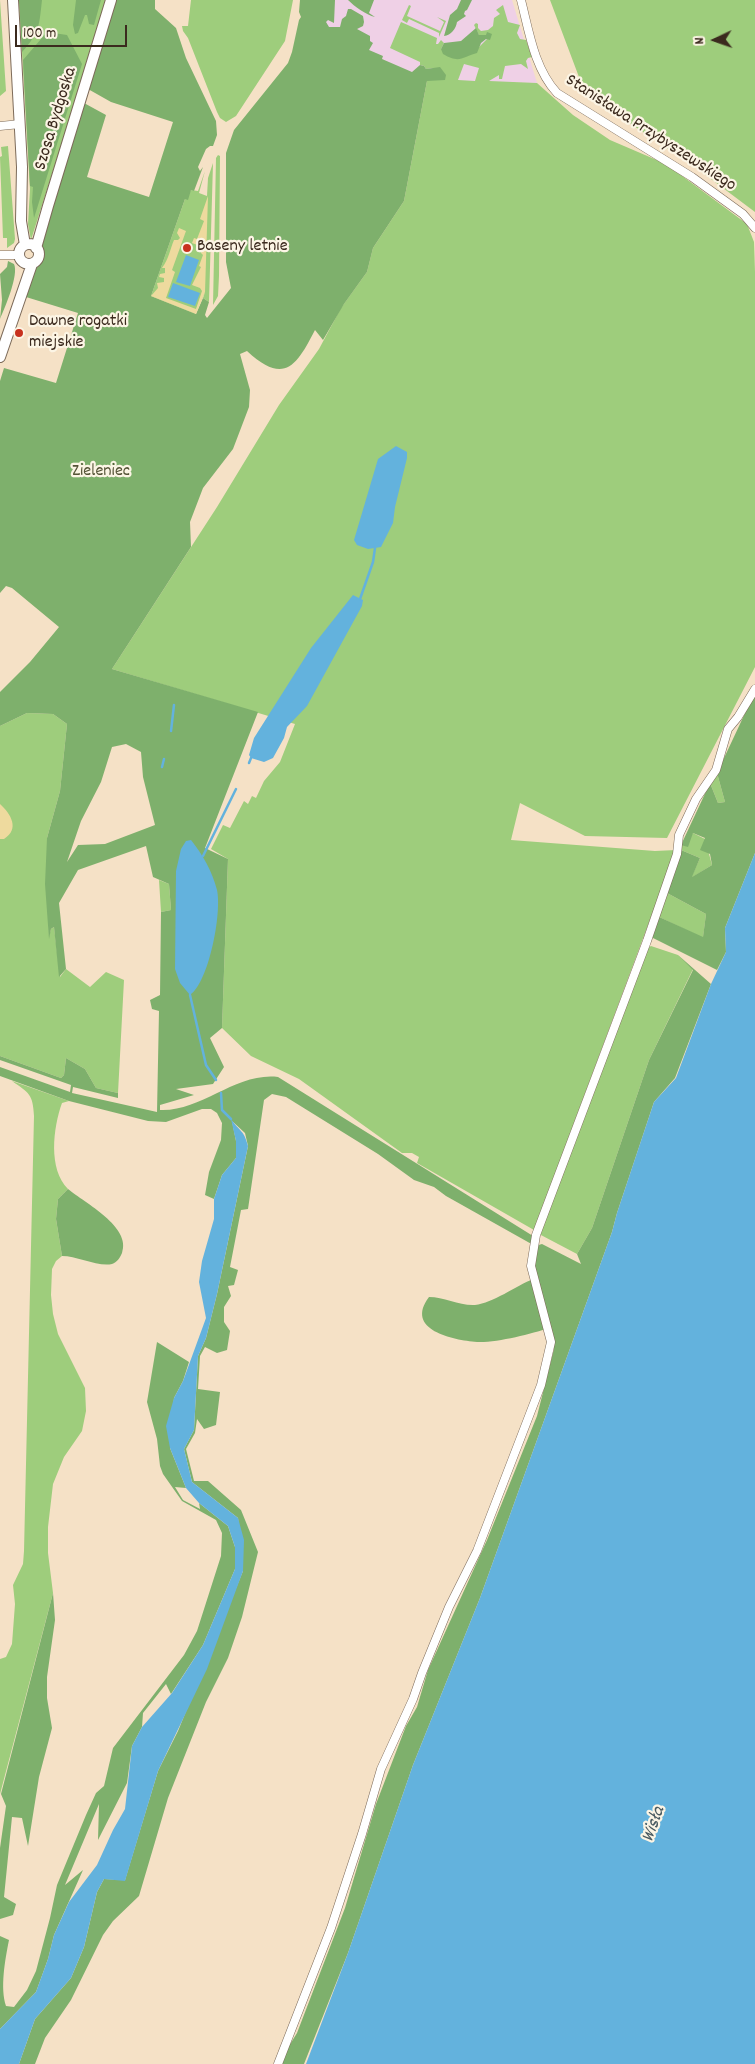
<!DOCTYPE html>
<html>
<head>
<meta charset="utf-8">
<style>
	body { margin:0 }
	#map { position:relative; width:755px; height:2064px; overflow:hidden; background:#f5e1c6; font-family:Dekko,sans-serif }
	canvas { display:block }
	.north { position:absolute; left:690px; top:15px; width:50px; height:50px; -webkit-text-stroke:4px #fcf5e5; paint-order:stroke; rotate:267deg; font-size:14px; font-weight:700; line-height:20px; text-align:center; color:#3b2a1e }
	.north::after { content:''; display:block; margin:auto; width:18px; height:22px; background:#3b2a1e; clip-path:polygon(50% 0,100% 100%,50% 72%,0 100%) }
	.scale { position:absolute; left:15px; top:25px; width:112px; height:22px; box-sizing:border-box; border:2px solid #3b2a1e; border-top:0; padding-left:6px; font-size:15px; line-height:18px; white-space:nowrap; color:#3b2a1e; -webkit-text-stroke:4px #fcf5e5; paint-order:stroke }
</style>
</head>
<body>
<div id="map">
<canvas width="755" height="2064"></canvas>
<div class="north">N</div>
<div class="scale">100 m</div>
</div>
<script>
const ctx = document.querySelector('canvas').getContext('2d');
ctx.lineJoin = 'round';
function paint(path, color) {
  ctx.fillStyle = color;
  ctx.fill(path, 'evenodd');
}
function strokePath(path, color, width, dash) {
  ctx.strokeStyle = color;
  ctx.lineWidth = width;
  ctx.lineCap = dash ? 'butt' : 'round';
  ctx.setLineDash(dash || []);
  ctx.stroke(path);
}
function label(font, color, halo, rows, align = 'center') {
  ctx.font = font + ' Dekko,sans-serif';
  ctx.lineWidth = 4.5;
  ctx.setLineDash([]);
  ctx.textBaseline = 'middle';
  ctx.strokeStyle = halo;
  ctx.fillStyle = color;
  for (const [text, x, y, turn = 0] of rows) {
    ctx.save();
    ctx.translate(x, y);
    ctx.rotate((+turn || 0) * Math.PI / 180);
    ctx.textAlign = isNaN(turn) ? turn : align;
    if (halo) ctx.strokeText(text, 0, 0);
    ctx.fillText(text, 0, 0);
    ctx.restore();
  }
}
const built = new Path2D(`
	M314,0H512L537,83L427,81L306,23Z`);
const green = new Path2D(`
	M0,0L6,91L0,96Z
	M19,0H107L31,240L28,224L30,189Z
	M191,0H293L285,41L236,116L226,122L220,118L217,112L188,38L183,31L182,26H188Z
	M550,0H755V212L699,170L585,93Z
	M409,5L411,6L407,16L440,31L444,22L437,17L446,21L439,37V33L409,19L407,23L402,20Z
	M503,5L508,22L520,25L517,33L520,39L526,40L532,57L528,58L526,61L528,69L521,64L505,66L502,79H499V75L489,81L537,83L573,115L610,140L666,164L747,224L754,242L755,272V667L667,838L585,836L520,803L511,840L655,851L676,850L534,1230L417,1163L419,1157L412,1153H402L299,1079L251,1056L222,1028L228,859L211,849L223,825L230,828L244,801L248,804L252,796L256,798L264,781L280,762L295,724L112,669L217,507L279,405L319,349L341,308L367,272L373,248L404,201L427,81L434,68L426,69L424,66L420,65V62L390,48L401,22L437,38L436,44H438L441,40L444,43L441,49L472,54L487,39L486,35H479L474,25L476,23L478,24V28L481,31L488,30L493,26L494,18L500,14L496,10ZM464,64L479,68L475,81L458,80Z
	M8,146L15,239L14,243L7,248V238H3L0,157L2,156L1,147Z
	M218,155L220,156L219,276L218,296L213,305L216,158Z
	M213,163L209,302L203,298L205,292L195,314L151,296L185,199L191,190L198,191L205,171L199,193L207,196L208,178Z
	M27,713L53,714L67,724L60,791L47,838L49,936L51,929L54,927L60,977L66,969L90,987L106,972L124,980L118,1093L96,1088L85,1069L66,1058L64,1075L61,1078L0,1056V726Z
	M717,773L725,802L718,803L710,783Z
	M693,833L705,839L712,865L691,878L700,858L681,850V845Z
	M159,880L169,884L171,910L161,912Z
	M667,893L706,914L703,938L657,916Z
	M651,946L678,955L693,969L649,1060L592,1228L577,1254L539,1234L573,1142L575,1143L648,948Z
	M12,1081L69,1101L62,1103C53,1128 48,1169 68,1189L58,1199L56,1219L62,1256L56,1261L52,1269L51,1295L53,1314L58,1334L85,1388L86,1411L82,1431L64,1457L53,1484L48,1527V1553L53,1593L0,1794V1659L6,1657L12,1644L15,1604L13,1585L23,1564L24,1551L34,1116C33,1094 29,1093 12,1081Z`);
const forest = new Path2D(`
	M19,0H42C39,26 40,32 22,52Z
	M76,0H101L94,25L89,24L87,15H85L78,33L75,34L73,25Z
	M116,0H155V9L176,28L186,58L216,121L217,135L213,146H210L206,149L198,167L200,171L203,167L194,191L191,190L188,200L185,199L151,296L196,314L203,298L209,302L205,315L207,318L231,288L226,262V153L234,130L288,63L292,52L299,20L301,17L299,12L300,0H335L334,23L328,20L326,22L329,27H340L342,19L346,16L348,9H351L363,16L364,22L363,26L357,29L370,36V41L373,43L369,50L383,56L382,59L412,72L420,65L424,66L426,69L440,67L446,75L445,80L427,81L404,201L373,248L367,272L344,304L323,340L315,330C296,367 284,385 247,351L240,354L250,390L249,407L233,449L203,488L190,522L191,547L112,669L258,712L205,848L228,859L222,1028L210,1038L224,1067L213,1084L176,1089L194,1095L160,1105V1110C201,1112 236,1072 278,1077L533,1236L535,1246L542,1244L581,1264L577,1254L592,1228L649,1060L693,970L678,955L711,984L675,1078L654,1102L617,1213L612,1232L480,1598L413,1765L348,1953L304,2064H278L297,2033L345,1908L376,1804L406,1726L417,1707L428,1670L487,1540L537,1416L554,1349L549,1328C531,1334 496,1343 477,1342C453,1340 404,1330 429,1297C444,1297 460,1306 475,1305C493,1303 516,1286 533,1279L535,1246L446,1196L434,1187L414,1180L378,1154L286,1097L272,1094L264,1100L248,1209L241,1210L230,1267L238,1270L234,1285L228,1286L231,1296L224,1307V1322L230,1331L227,1350L217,1353L205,1347L200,1356L198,1389L220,1392L216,1425L204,1429L197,1419L195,1433L186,1449L194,1481H208L241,1510L258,1552L242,1617L228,1658L206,1702L168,1798L139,1896L113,1921L103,1935L71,2000L45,2038L35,2064H19L35,2019L71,1978L84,1947L97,1892L104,1879L125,1880L158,1771L178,1731L243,1571L238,1518L192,1482L184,1449L194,1430L198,1356L206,1338L217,1294L248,1146L245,1133L232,1121L236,1141V1158L222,1175L214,1199L205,1195L209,1172L221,1140L222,1123L217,1113L211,1109H202L166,1122L148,1121L69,1101L0,1076V1067L70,1092L71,1085L0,1060V1056L61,1078L64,1075L66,1058L85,1069L96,1088L118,1093V1098L73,1087L72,1093L157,1112L159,1011L152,1009L150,1000L160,995L161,912L171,910L169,884L153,877L146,846L78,870L59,903L66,969L59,977L54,927L51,929L49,939L45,884L47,838L60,791L67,724L53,714L27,713L0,726V692L30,662L59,627L12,588L6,586L0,593V381L4,368L56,383L78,313L26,297L34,268L42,258L41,247L84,103L106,115L87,177L149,197L173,122L111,102L88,89ZM126,744L141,752L143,777L155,825L105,844L78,845L67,862L81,821L101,782L112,747Z
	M348,0H374L369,13L375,17C366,15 354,6 348,0Z
	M461,0H472L467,10L465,11L464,14L466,16L457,22C456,29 451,35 444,36L450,15L457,9Z
	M476,28L479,35H486L487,32L492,34L490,40L486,39L481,43L477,53C462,57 460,64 443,54L441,49L444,43L461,41Z
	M47,32L67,35L82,64L34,218L32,202L33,187L30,186L23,60Z
	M8,261L14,264C19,275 5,307 0,319L2,300L0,274L7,267Z
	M755,692V853L725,928L726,952L717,970L651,937L657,916L703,937L706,914L667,893L681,850L700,858L692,877L712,865L710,854L700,850L705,838L693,833L688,847L681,845L710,783L718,803L725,802L717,773Z
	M68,1189C85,1203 132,1227 122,1253C120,1258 117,1262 112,1264C98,1267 77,1256 62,1256L56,1219L58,1199Z
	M157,1342L189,1362L183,1381L174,1398L170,1448L186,1488L175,1487L183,1500L200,1509L199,1503L228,1526L235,1547V1569L203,1645L171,1694L166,1684L143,1713L142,1727L132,1746L127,1783L98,1840L99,1804L65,1885L83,1870L54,1935L48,1959L36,1992L0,2029V1936L9,1940C5,1960 0,1988 6,2006L14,2007L27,1990L36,1971L50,1918L57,1885L86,1815L96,1793L104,1786L113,1748L184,1655L197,1631L221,1556L222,1533L216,1520L182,1501L163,1474L160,1466L157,1439L147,1402Z
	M53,1593L55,1620L47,1677V1698L52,1728L39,1777L28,1846L22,1818L12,1817L4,1897L16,1904L13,1915L0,1919V1848L6,1806L1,1794Z`);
const sand = new Path2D(`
	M208,196L205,292L196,314L151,296L158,288L157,283L164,282V278L159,277L160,274L165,273V268H162C169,259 170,249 174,240H178L180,238L177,233L179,228L186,231L172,270L175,272L166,298L196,309L202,291L200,288L192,285L201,267L199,266L203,255L201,253L203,247L192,243L194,238L197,239L204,221L200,219Z
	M0,804C11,814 20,829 4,839H0Z`);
const water = new Path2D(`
	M186,255L199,260L190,286L176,282Z
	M173,283L200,293L195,306L168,297Z
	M396,446L407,452V458L395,507L393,523L381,547L368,549L357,545L354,540L378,459Z
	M353,595L363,600L362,606L307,706L287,727L284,738L273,758L264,762L251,758L249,755L254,738L311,648Z
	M191,840C203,855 212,871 217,890C222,913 209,982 190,995L180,983L175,969L176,871L181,849L186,841Z
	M755,853V2064H306L348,1953L413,1765L480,1598L612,1232L617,1213L654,1102L676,1078L711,984L726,952L725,928Z
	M231,1119C240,1132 244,1130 248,1146L217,1294L206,1338L198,1356L194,1430L184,1449L192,1482L238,1518L244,1540L243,1571L207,1669L158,1771L125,1881L104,1879L97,1892L84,1947L71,1978L35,2019L19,2064H0V2029L36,1992L48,1959L54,1935L69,1902L97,1865L113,1830L125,1809L132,1746L142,1727L172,1693L203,1645L235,1569V1547L228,1526L199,1503L186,1488L170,1448L166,1426L174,1398L183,1381L206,1318L199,1282L202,1261L214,1219V1199L222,1175L236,1158V1141Z`);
const stream = new Path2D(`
	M360,599L373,562L375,548
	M171,731L174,705
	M249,763L251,758
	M162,767L164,759
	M203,856L236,789
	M190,995L206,1065L216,1080
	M221,1093L222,1110L231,1119`);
const street = new Path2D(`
	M521,0C529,31 534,68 557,93L692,177L743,214L755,228
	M0,126L20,124
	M0,255H19
	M278,2064L331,1928L362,1834L381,1769L413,1699L422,1673L449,1607L477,1551L541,1385L551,1342L531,1266L536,1235L647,941L677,854L679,835L696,799L716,770L728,729L738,717L755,689`);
const secondary = new Path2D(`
	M13,0L22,167L21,221L25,245
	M19 254a10 10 0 1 1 20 0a10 10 0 1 1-20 0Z
	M36,248L48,206L111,0
	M0,357L32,264`);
const markers = [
	[187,248,5,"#c8321e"],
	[19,333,5,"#c8321e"]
];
const streetNames = [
	["Szosa Bydgoska",57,119,-73],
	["Stanisława Przybyszewskiego",650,134,33]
];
const poiNames = [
	["Baseny letnie",197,248],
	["Dawne rogatki",29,323],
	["miejskie",29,344]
];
const parkNames = [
	["Zieleniec",101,473]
];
const waterNames = [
	["Wisła",655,1825,-70]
];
paint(built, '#efd0e6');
paint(green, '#9ecd7c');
paint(forest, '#7eb06c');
paint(sand, '#eeda9e');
paint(water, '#63b2dd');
strokePath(stream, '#63b2dd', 2.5);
strokePath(street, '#7c6a59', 9);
strokePath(secondary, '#7c6a59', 12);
strokePath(street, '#fff', 8);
strokePath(secondary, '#fff', 10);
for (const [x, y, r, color] of markers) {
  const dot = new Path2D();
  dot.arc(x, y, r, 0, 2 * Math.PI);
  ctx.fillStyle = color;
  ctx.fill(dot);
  strokePath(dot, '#fcf5e5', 2);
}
label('18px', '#3b2a1e', '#fcf5e5', streetNames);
label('18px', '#3b2a1e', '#fcf5e5', poiNames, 'left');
label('18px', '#545336', '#fcf5e5', parkNames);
label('italic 19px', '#495a61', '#fcf5e5', waterNames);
</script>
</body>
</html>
